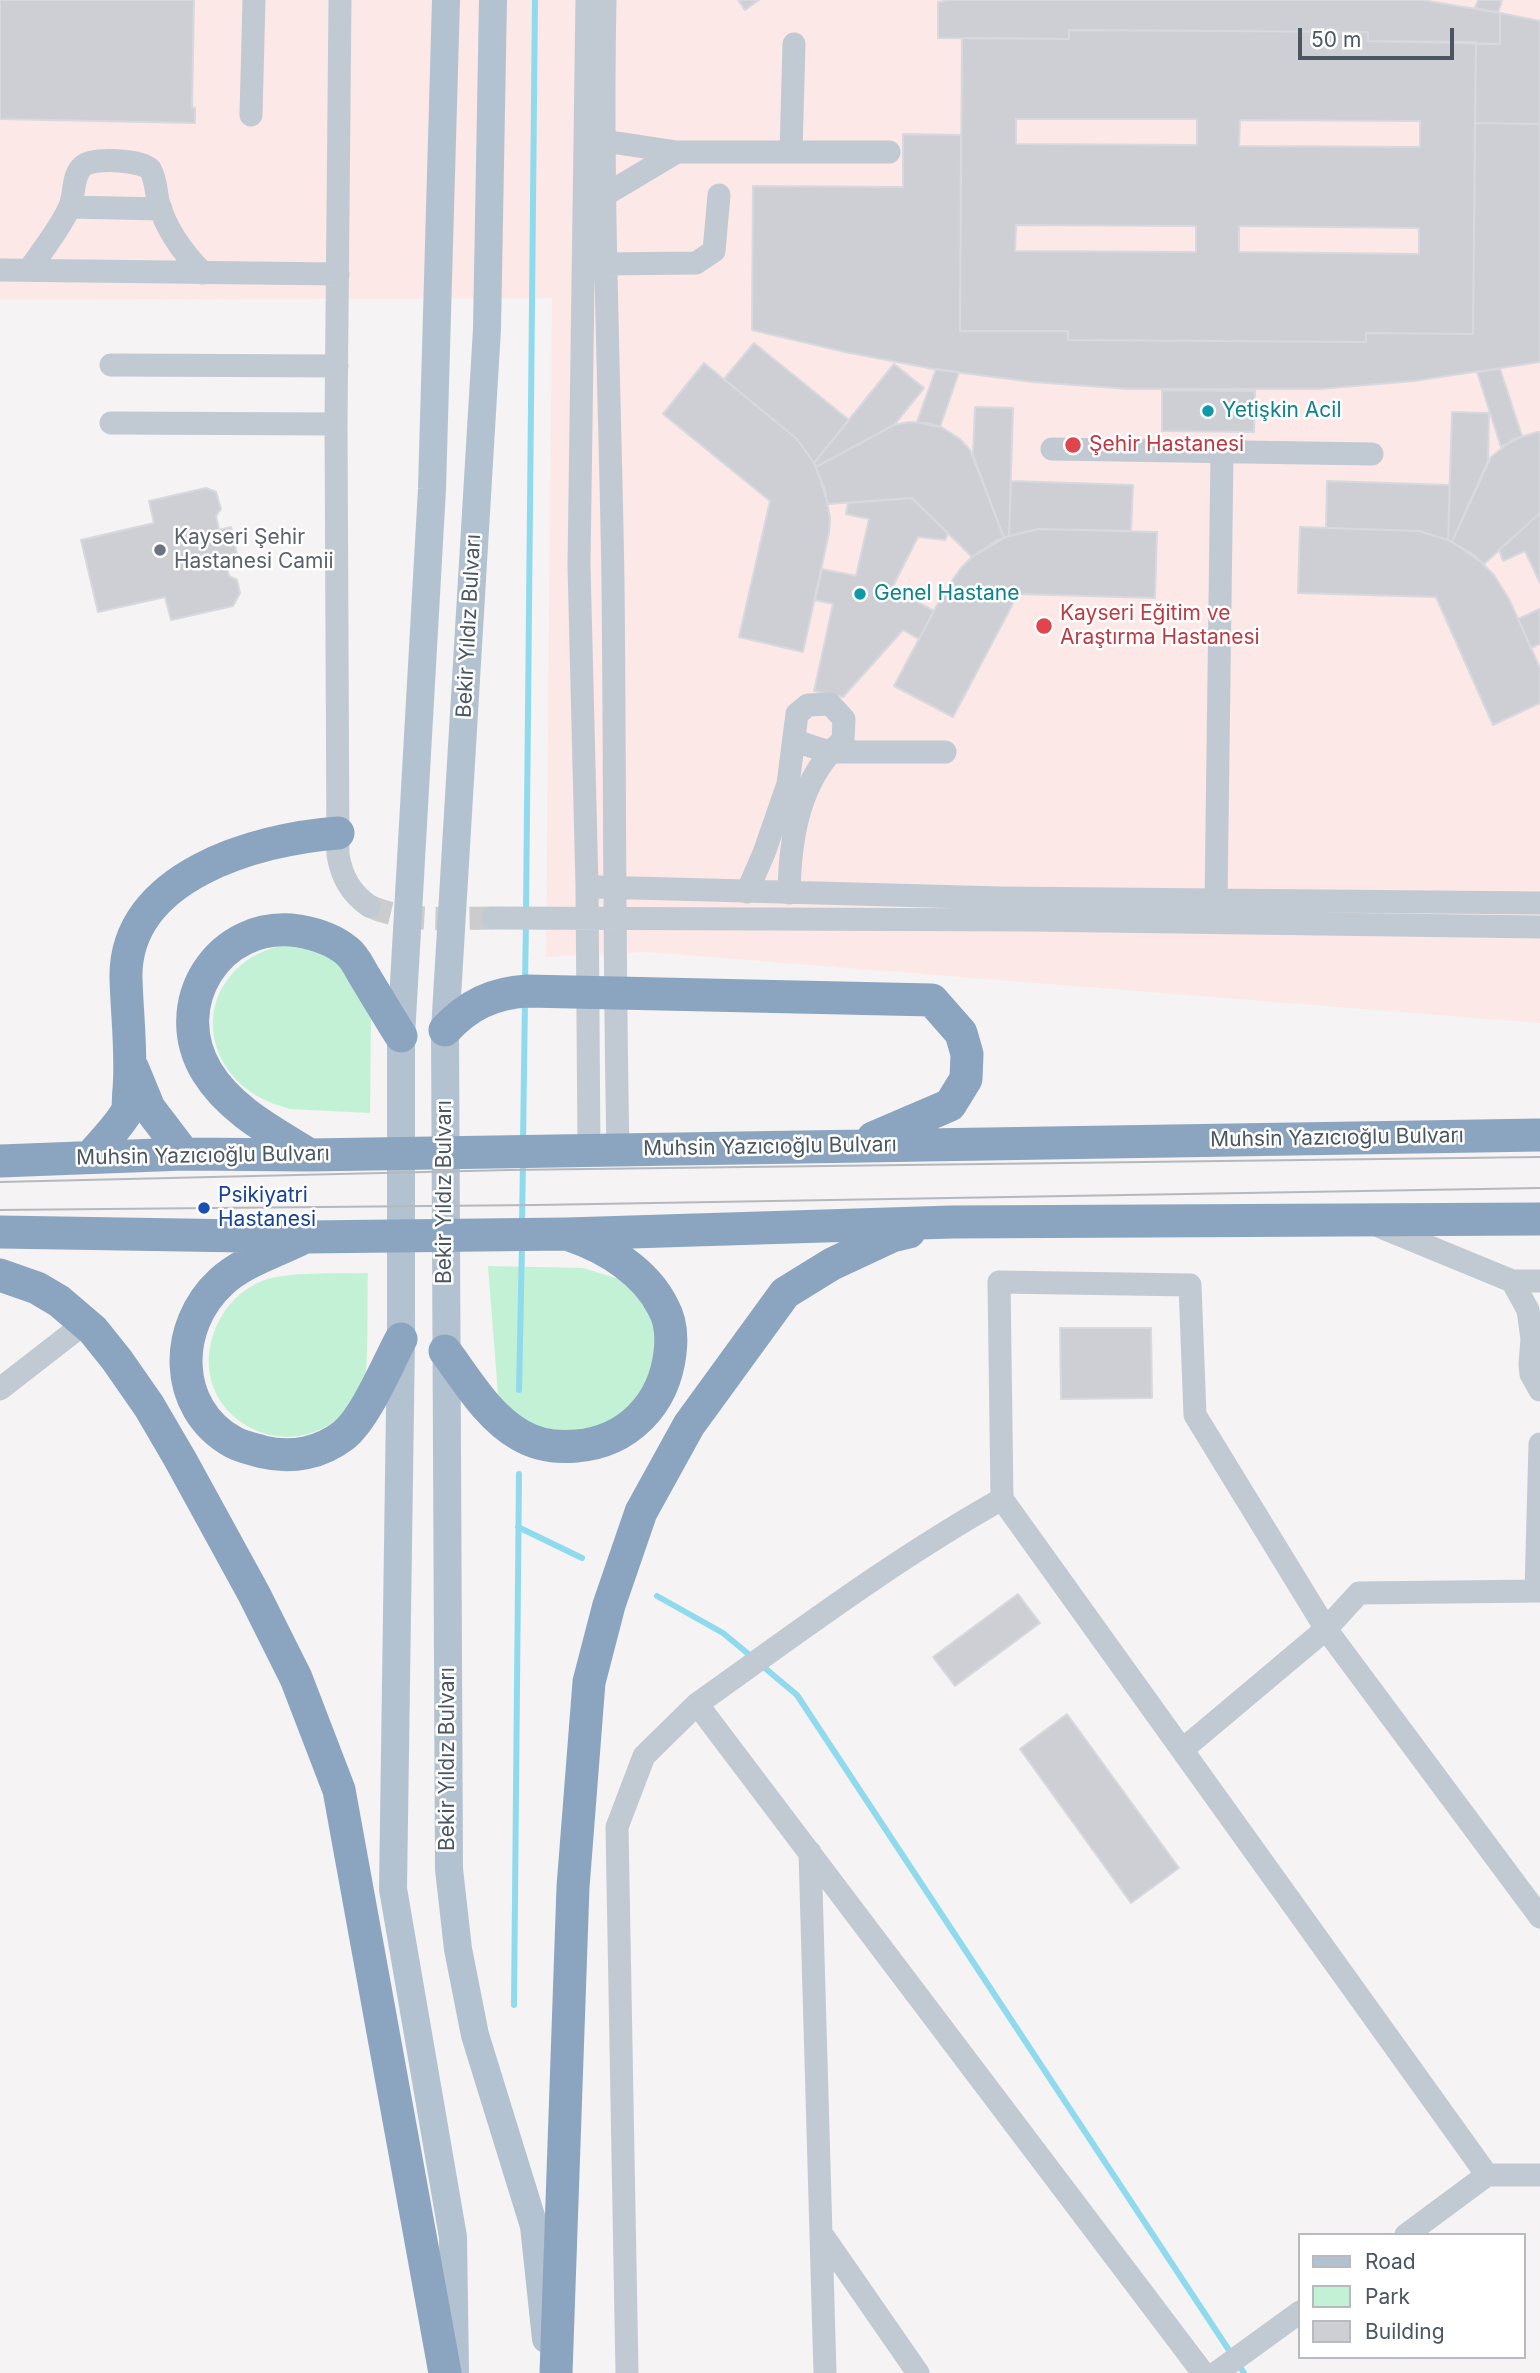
<!DOCTYPE html>
<html>
<head>
<meta charset="utf-8">
<style>
	body { margin:0 }
	#map { position:relative; width:1540px; height:2373px; overflow:hidden; background:#f5f3f3; font-family:Inter,sans-serif }
	canvas { display:block }
	.legend { position:absolute; left:1298px; top:2233px; width:228px; height:126px; box-sizing:border-box; background:#fff; border:2px solid #b7bbc0; margin:0; padding:9px 12px; list-style:none; font-size:21px; color:#4a5661 }
	.legend li { display:flex; align-items:center; gap:14px; height:35px }
	.legend b { width:35px; border:2px solid #b7bbc0 }
	.scale { position:absolute; left:1298px; top:28px; width:156px; height:32px; box-sizing:border-box; border:4px solid #4a5661; border-top:0; padding-left:9px; font-size:21px; line-height:24px; white-space:nowrap; color:#4a5661; -webkit-text-stroke:5px #fff; paint-order:stroke }
</style>
</head>
<body>
<div id="map">
<canvas width="1540" height="2373"></canvas>
<ul class="legend">
<li><b style="height:9px;background:#b3c2d1"></b>Road</li>
<li><b style="height:19px;background:#c3f1d5"></b>Park</li>
<li><b style="height:19px;background:#cdcfd5"></b>Building</li>
</ul>
<div class="scale">50 m</div>
</div>
<script>
const ctx = document.querySelector('canvas').getContext('2d');
ctx.lineJoin = 'round';
function paint(path, color) {
  ctx.fillStyle = color;
  ctx.fill(path, 'evenodd');
}
function strokePath(path, color, width, dash) {
  ctx.strokeStyle = color;
  ctx.lineWidth = width;
  ctx.lineCap = dash ? 'butt' : 'round';
  ctx.setLineDash(dash || []);
  ctx.stroke(path);
}
function label(font, color, halo, rows, align = 'center') {
  ctx.font = font + ' Inter,sans-serif';
  ctx.lineWidth = 5;
  ctx.setLineDash([]);
  ctx.textBaseline = 'middle';
  ctx.strokeStyle = halo;
  ctx.fillStyle = color;
  for (const [text, x, y, turn = 0] of rows) {
    ctx.save();
    ctx.translate(x, y);
    ctx.rotate((+turn || 0) * Math.PI / 180);
    ctx.textAlign = isNaN(turn) ? turn : align;
    if (halo) ctx.strokeText(text, 0, 0);
    ctx.fillText(text, 0, 0);
    ctx.restore();
  }
}
const medical = new Path2D(`
	M0,0H1540V1023L647,952L546,957L552,298L0,300Z`);
const green = new Path2D(`
	M287,945L333,955L371,1017L370,1113L290,1109C264,1102 239,1089 225,1065C193,1011 229,953 287,945Z
	M488,1266L583,1268L619,1279L629,1285L652,1310L659,1366L620,1421C567,1432 536,1443 498,1394Z
	M368,1273C367,1291 369,1374 364,1385C311,1488 174,1421 217,1325C226,1305 242,1289 262,1281C286,1271 340,1274 368,1273Z`);
const stream = new Path2D(`
	M526,912L535,0
	M525,982L526,923
	M523,1143L525,1000
	M522,1224L523,1161
	M519,1390L522,1245
	M518,1527L582,1558
	M657,1596L723,1633L752,1657
	M760,1664L797,1695L1244,2373
	M514,2005L519,1474`);
const building = new Path2D(`
	M0,0H194L192,108H195V123L0,119Z
	M738,0H759L745,10Z
	M949,0H1422L1500,13V44L1368,41V32L1069,30V39L938,38V2Z
	M1478,0H1502L1498,13L1475,8Z
	M1500,13L1540,21V124L1475,123L1476,44H1500Z
	M1069,30L1368,32V41L1476,42L1473,334L1366,333V342L1068,340V331H960L962,38L1069,39ZM1016,119H1197V145L1016,144ZM1240,120L1420,121V147L1239,146ZM1016,225L1196,226V252L1015,251ZM1239,226L1419,228V254L1239,252Z
	M1475,123L1540,124V362L1414,381L1319,389H1129L1033,382L939,370L845,352L752,330L753,186L903,187V134L961,135L960,331H1068V340L1366,342V333L1473,334Z
	M754,343L849,420L814,463L797,439L724,379Z
	M704,363L797,439L814,463L825,490L830,518L829,533L803,652L739,637L770,501L663,414Z
	M894,364L924,388L894,425L816,467L814,463Z
	M936,369L959,372L940,427L917,422Z
	M1500,369L1522,436L1501,447L1477,372Z
	M1162,390L1255,391L1254,432L1162,431Z
	M975,407L1013,408L1009,536L1004,538L973,455Z
	M1452,412L1489,413L1488,461L1452,542L1448,540Z
	M909,422L926,423L941,427L960,439L970,450L1004,538L972,557L912,498L828,504L816,467L894,425Z
	M1537,432H1540V513L1484,564L1452,542L1491,457L1512,440Z
	M1011,481L1133,485L1131,531L1038,529L1009,536Z
	M1327,481L1450,485L1448,540L1419,531L1326,528Z
	M206,488L216,492L221,509L216,516L219,530L231,527L238,559L226,562L229,576L237,580L240,593L233,606L171,620L165,597L98,612L81,540L154,523L149,501Z
	M912,498L948,533L945,540L918,537L892,588L934,611L919,639L903,630L843,697L814,691L833,604L815,600L822,569L856,576L869,519L846,514L848,503Z
	M1540,513V583L1525,551L1503,561L1499,550Z
	M1300,527L1419,531L1448,540L1473,554L1494,575L1509,599L1540,668V703L1493,725L1436,597L1298,593Z
	M1038,529L1157,532L1155,598L1018,594L953,717L894,686L944,592L961,568L972,557L996,541L1009,536Z
	M1540,609V644L1531,648L1518,619Z
	M1060,1328H1151L1152,1398L1061,1399Z
	M1018,1594L1040,1623L955,1686L933,1657Z
	M1067,1714L1179,1868L1131,1903L1020,1749Z`);
const minorTunnel = new Path2D(`
	M369,906C406,923 453,918 493,918`);
const minor = new Path2D(`
	M340,0L336,424L338,855C342,878 351,893 369,906
	M587,0L579,565L587,886L589,1150
	M605,0C601,194 610,389 613,583C615,772 614,961 618,1149
	M251,115L254,0
	M604,141L677,152H889
	M791,152L794,44
	M605,195L677,152
	M70,207L161,209
	M606,264L696,263L714,251L719,195
	M0,270L338,274
	M29,270C41,252 62,226 70,206C75,194 72,175 83,166C93,157 140,160 150,169C156,179 156,191 158,201C166,230 182,252 203,273
	M111,365L337,366
	M111,423L336,424
	M1052,449L1372,454
	M795,741L829,752H945
	M598,887L1001,898L1540,903
	M747,892L764,853L788,784L797,714L808,705L830,704L844,719L843,740C799,779 790,837 789,893
	M1218,916L1216,901L1222,452
	M493,918L1030,920L1540,927
	M1376,1225L1512,1281L1528,1310L1532,1339L1530,1364L1531,1374L1540,1390
	M1512,1281H1540
	M0,1389L85,1323
	M1002,1499C895,1559 797,1633 697,1704L1203,2373
	M1536,1591L1540,1444
	M1540,1591L1359,1593L1326,1629L1195,1415L1190,1285L999,1282L1002,1499L1487,2175H1540
	M1182,1750L1326,1629L1540,1917
	M810,1852L825,2373
	M821,2233L918,2373
	M1406,2235L1487,2175
	M627,2373L617,1827L644,1756L697,1704
	M1216,2373L1300,2312`);
const major = new Path2D(`
	M446,0L432,489L401,1036V1339L393,1889L453,2237L455,2371
	M493,0L487,329L445,1030L449,1869L458,1949L475,2035L534,2226L546,2339`);
const highway = new Path2D(`
	M445,1030C468,1005 493,993 527,991L932,1000L961,1033L967,1054L966,1079L950,1105L873,1138
	M133,1069L149,1108L184,1154
	M310,1155C273,1132 230,1110 207,1072C166,1005 218,919 299,931C316,934 334,940 347,951C355,957 360,969 365,977C377,997 389,1017 401,1036
	M90,1157C99,1147 122,1122 127,1111C129,1106 128,1096 129,1090C132,1052 127,1016 126,978C124,876 256,839 338,833
	M0,1161L184,1154L310,1155L1540,1135
	M0,1232L306,1237L567,1234L952,1222L1540,1219
	M301,1239C275,1252 242,1262 221,1282C173,1326 172,1408 233,1442C242,1447 253,1449 263,1452C292,1459 321,1453 344,1435C366,1417 387,1365 401,1339
	M0,1275L37,1288L59,1301L93,1330L117,1360L149,1406L180,1459L254,1594L296,1678L339,1790L445,2373
	M445,1351C467,1380 487,1416 520,1435C537,1445 556,1448 576,1446C628,1442 664,1404 670,1353C672,1337 671,1321 663,1307C646,1272 607,1248 572,1236
	M556,2373L573,1887L589,1682L609,1605L641,1512L689,1425L785,1293L832,1264L892,1236L909,1232`);
const tram = new Path2D(`
	M0,1182L509,1170L1540,1157
	M0,1210L536,1205L1540,1188`);
const markers = [
	[1208,411,7,"#0f9aa8"],
	[1073,445,9,"#e0444e"],
	[160,550,7,"#6b7280"],
	[860,594,7,"#0f9aa8"],
	[1044,626,9,"#e0444e"],
	[204,1208,7,"#1a4fb4"]
];
const cultureNames = [
	["Yetişkin Acil",1222,411],
	["Genel Hastane",874,594]
];
const healthNames = [
	["Şehir Hastanesi",1089,445],
	["Kayseri Eğitim ve",1060,614],
	["Araştırma Hastanesi",1060,638]
];
const worshipNames = [
	["Kayseri Şehir",174,538],
	["Hastanesi Camii",174,562]
];
const streetNames = [
	["Bekir Yıldız Bulvarı",469,626,-87],
	["Muhsin Yazıcıoğlu Bulvarı",1337,1138,-1],
	["Muhsin Yazıcıoğlu Bulvarı",770,1147,-1],
	["Muhsin Yazıcıoğlu Bulvarı",203,1156,-1],
	["Bekir Yıldız Bulvarı",445,1192,-90],
	["Bekir Yıldız Bulvarı",448,1759,-90]
];
const transitNames = [
	["Psikiyatri",218,1196],
	["Hastanesi",218,1220]
];
paint(medical, '#fce8e6');
paint(green, '#c3f1d5');
strokePath(stream, '#90daee', 6);
paint(building, '#cdcfd5');
strokePath(building, '#d7d9de', 2);
strokePath(minorTunnel, '#caccce', 23, [23, 11]);
strokePath(minor, '#c1cad2', 23);
strokePath(major, '#b3c2d1', 28);
strokePath(highway, '#8ba5c1', 33);
strokePath(tram, '#b5b8bd', 2);
for (const [x, y, r, color] of markers) {
  const dot = new Path2D();
  dot.arc(x, y, r, 0, 2 * Math.PI);
  ctx.fillStyle = color;
  ctx.fill(dot);
  strokePath(dot, '#fff', 2.5);
}
label('21px', '#0d838f', '#fff', cultureNames, 'left');
label('21px', '#be3a42', '#fff', healthNames, 'left');
label('21px', '#5b616d', '#fff', worshipNames, 'left');
label('21px', '#4a5661', '#fff', streetNames);
label('21px', '#164399', '#fff', transitNames, 'left');
</script>
</body>
</html>
